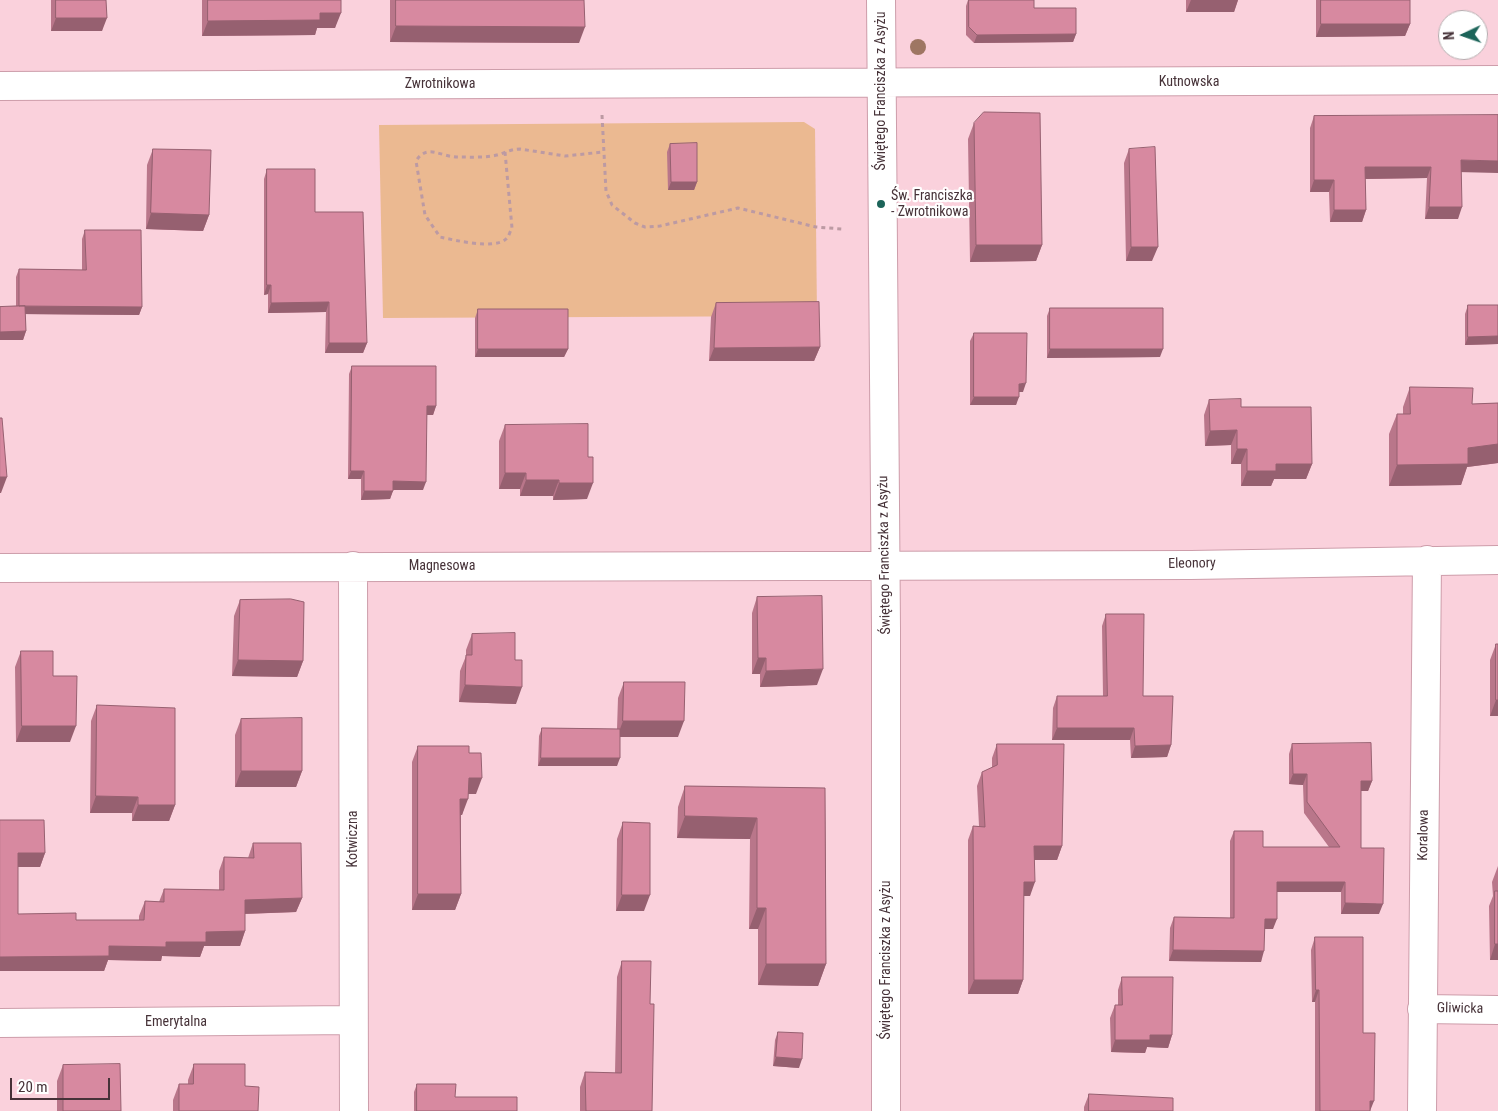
<!DOCTYPE html>
<html>
<head>
<meta charset="utf-8">
<style>
	body { margin:0 }
	#map { position:relative; width:1498px; height:1111px; overflow:hidden; background:#fad1dc; font-family:"Roboto Condensed",sans-serif }
	canvas { display:block }
	.north { position:absolute; left:1438px; top:10px; width:50px; height:50px; box-sizing:border-box; background:#fff; border:1px solid #b5adaf; border-radius:50%; rotate:267deg; font-size:14px; font-weight:700; line-height:20px; text-align:center; color:#463238 }
	.north::after { content:''; display:block; margin:auto; width:18px; height:22px; background:#1c6459; clip-path:polygon(50% 0,100% 100%,50% 72%,0 100%) }
	.scale { position:absolute; left:10px; top:1078px; width:100px; height:22px; box-sizing:border-box; border:2px solid #463238; border-top:0; padding-left:6px; font-size:15px; line-height:18px; white-space:nowrap; color:#463238; -webkit-text-stroke:4px #fff; paint-order:stroke }
</style>
</head>
<body>
<div id="map">
<canvas width="1498" height="1111"></canvas>
<div class="north">N</div>
<div class="scale">20 m</div>
</div>
<script>
const ctx = document.querySelector('canvas').getContext('2d');
ctx.lineJoin = 'round';
function paint(path, color) {
  ctx.fillStyle = color;
  ctx.fill(path, 'evenodd');
}
function strokePath(path, color, width, dash) {
  ctx.strokeStyle = color;
  ctx.lineWidth = width;
  ctx.lineCap = dash ? 'butt' : 'round';
  ctx.setLineDash(dash || []);
  ctx.stroke(path);
}
function label(font, color, halo, rows, align = 'center') {
  ctx.font = font + ' "Roboto Condensed",sans-serif';
  ctx.lineWidth = 4.5;
  ctx.setLineDash([]);
  ctx.textBaseline = 'middle';
  ctx.strokeStyle = halo;
  ctx.fillStyle = color;
  for (const [text, x, y, turn = 0] of rows) {
    ctx.save();
    ctx.translate(x, y);
    ctx.rotate((+turn || 0) * Math.PI / 180);
    ctx.textAlign = isNaN(turn) ? turn : align;
    if (halo) ctx.strokeText(text, 0, 0);
    ctx.fillText(text, 0, 0);
    ctx.restore();
  }
}
const green = new Path2D(`
	M804,122L815,129L817,316L383,318L379,125Z`);
const path = new Path2D(`
	M602,115L606,191L612,205L635,223L645,227L660,226L738,208L816,227L842,229
	M505,152L512,228C510,231 509,237 506,239C495,250 454,240 440,237L425,215L416,161C427,143 441,157 457,157C470,157 485,158 497,155C505,153 511,149 520,149L565,156L603,152`);
const minor = new Path2D(`
	M881,0L886,627V1111
	M0,86L1498,80
	M353,566L354,1111
	M0,568L1191,565L1498,560
	M1422,1009L1498,1010
	M0,1023L353,1020
	M1422,1111L1427,560`);
const trees = [
	[918,47]
];
const wall = new Path2D(`
	M51,0H106L102,31H51Z
	M202,0H341L335,28H317L315,35L202,36Z
	M390,0H584L579,43L390,42Z
	M968,0H1034V8L1076,34L1073,42L974,43L966,35V6Z
	M1186,0H1238L1234,12H1186Z
	M1316,0H1410V24L1405,36L1316,37Z
	M1314,116L1461,172L1458,219H1425L1427,178L1365,179L1366,210L1362,222H1330L1329,192H1310V128Z
	M974,123L1042,245L1036,261L970,262L968,139Z
	M670,144L697,182L694,190H668L667,152Z
	M153,149L209,215L203,231L146,229L147,165Z
	M1129,149L1152,261H1126L1124,163Z
	M267,169L315,212L367,343L363,353H325L326,312L268,313V294L264,295V179Z
	M85,230L142,307L139,315L25,314L26,331L23,340H0V307L16,306V277L19,269L82,270V239Z
	M716,303L820,347L814,361H709L711,317Z
	M1468,305H1498V344L1465,345V314Z
	M1050,308L1160,357L1047,358V316Z
	M478,309L568,349L564,357H475V318Z
	M974,333L1023,392H1019L1016,405H970V341Z
	M352,366L436,406L433,415H427L423,490H393L390,499L361,500V479H348L349,374Z
	M1410,387L1472,404L1498,403V463L1467,467L1461,485L1389,486V434L1397,414H1403V407Z
	M1209,400L1241,407L1312,464L1306,479H1274L1271,486H1241V464H1231V445L1205,446L1204,415Z
	M505,425L587,499L553,500V496H520V489H499V441Z
	M757,597L817,685L760,687V674H752V613Z
	M240,600L303,661L297,677L232,676L234,616Z
	M1106,614L1143,696L1171,745L1167,757L1131,758L1130,740H1052L1053,708L1057,696H1103L1102,626Z
	M472,634L515,660L516,704L459,702L460,671L466,656V650Z
	M1496,644L1498,716H1490V660Z
	M21,651L53,676L70,742H16L15,667Z
	M624,682L678,737H620L617,766H538L539,736L542,728L617,729L618,698Z
	M97,705L175,805L169,821H132V813H90L91,721Z
	M241,719L302,771L296,787H235V735Z
	M997,744L1062,846L1057,860H1034L1030,896H1024L1023,980L1018,994H968V840L973,826H979L977,786L982,772L992,768V758Z
	M1292,744L1372,781L1368,791H1361V848L1379,914H1341V892H1277L1273,929H1265L1261,962L1169,961L1170,928L1174,917L1230,918V841L1234,831L1263,847H1329L1304,813L1303,785L1289,784V754Z
	M418,746L469,753L476,794H468L462,815H461V894L455,910H412V762Z
	M685,786L825,788L826,964L818,986L758,985V929H749L750,839L677,838L678,807Z
	M0,820L45,853L40,867H18V914L76,920H139V916L145,901L159,902L164,889L219,890V871L224,857L248,858L253,843L302,898L296,912L245,914V931L240,946H204L200,957L162,956L161,961L108,960L104,971H0Z
	M623,822L644,911H616L617,839Z
	M1498,866V960H1490L1489,906L1493,896L1492,882Z
	M1315,937L1363,1033L1370,1111H1315V1002H1312L1311,950Z
	M622,961L650,1004L652,1111H580V1087L585,1072L615,1073L617,977Z
	M1122,977L1172,1035L1168,1048L1147,1047L1145,1053L1111,1052L1110,1018L1115,1005H1118V990Z
	M778,1032L799,1068L773,1066L775,1040Z
	M194,1064L258,1111H173V1100L179,1084H188V1080Z
	M63,1065L121,1111H57V1081Z
	M417,1084L455,1097L517,1111H414V1092Z
	M1089,1094L1173,1111H1084V1107Z`);
const shadedWall = new Path2D(`
	M1191,0H1238L1234,12H1186Z
	M320,13H341L335,28H317L315,35L202,36L208,21Z
	M56,18H107L102,31H51Z
	M1321,24H1410L1405,36L1316,37Z
	M396,26L585,27L579,43L390,42Z
	M1076,34L1073,42L974,43L977,35Z
	M1461,160L1498,161V173L1457,172Z
	M1365,167H1431L1427,178L1361,179Z
	M1314,180H1334L1329,192H1310Z
	M671,182H697L694,190H668Z
	M1429,207H1462L1458,219H1425Z
	M1334,210H1366L1362,222H1330Z
	M151,213L209,215L203,231L146,229Z
	M976,245H1042L1036,261L970,262Z
	M1131,247H1158L1152,261H1126Z
	M267,285H271L268,294L264,295Z
	M329,302L326,312L268,313L271,303Z
	M19,306L142,307L139,315L16,314Z
	M26,331L23,340H0V332Z
	M1498,336V344L1465,345L1468,337Z
	M329,343H367L363,353H325Z
	M820,347L814,361H709L714,348Z
	M478,349H568L564,357H475Z
	M1050,349H1163L1160,357L1047,358Z
	M1026,383L1023,392H1016L1019,384Z
	M974,397H1019L1016,405H970Z
	M427,406H436L433,415H423Z
	M1237,430L1231,445L1205,446L1210,431Z
	M1498,444V463L1467,467L1461,485L1389,486L1397,465L1468,448Z
	M1237,449H1247L1241,464H1231Z
	M1276,464H1312L1306,479H1274L1271,486H1241L1247,471Z
	M351,471H364L361,479H348Z
	M505,473H526L520,489H499Z
	M0,477H7L1,493H0Z
	M526,480H559L553,496H520Z
	M393,481L426,482L423,490H390Z
	M559,483H593L587,499L553,500Z
	M364,491H393L390,499L361,500Z
	M758,658H766L760,674H752Z
	M238,660L303,661L297,677L232,676Z
	M823,669L817,685L760,687L766,671Z
	M465,685L522,687L516,704L459,702Z
	M1496,700H1498V716H1490Z
	M623,721H684L678,737H617Z
	M22,726H76L70,742H16Z
	M1057,728H1134L1130,740H1052Z
	M1171,745L1167,757L1131,758L1135,746Z
	M541,758H620L617,766H538Z
	M241,771H302L296,787H235Z
	M1293,774H1307L1303,785L1289,784Z
	M469,778H482L476,794H463Z
	M1361,781H1372L1368,791H1357Z
	M96,796L138,797L132,813H90Z
	M460,799H468L462,815H455Z
	M138,805H175L169,821H132Z
	M685,816L757,818L750,839L677,838Z
	M1034,846H1062L1057,860H1029Z
	M18,853H45L40,867H12Z
	M1024,882H1035L1030,896H1019Z
	M1277,882H1345L1341,892H1273Z
	M418,894H461L455,910H412Z
	M622,895H650L644,911H616Z
	M302,898L296,912L239,914L245,900Z
	M1345,903L1383,904L1379,914H1341Z
	M757,908H766L758,929H749Z
	M1265,919H1277L1273,929H1261Z
	M245,931L240,946H204L200,957L162,956L161,961L108,960L104,971H0V957L109,946L166,942L206,932Z
	M1495,944H1498V960H1490Z
	M1173,950L1264,951L1261,962L1169,961Z
	M766,964H826L818,986L758,985Z
	M974,980H1023L1018,994H968Z
	M1316,990H1319L1315,1002H1312Z
	M1150,1035H1172L1168,1048L1147,1047L1145,1053L1111,1052L1115,1040Z
	M776,1057L802,1059L799,1068L773,1066Z
	M1370,1101H1374L1370,1111H1366Z`);
const building = new Path2D(`
	M56,0H106L107,18H56Z
	M208,0H341V13H320V20L208,21Z
	M396,0H584L585,27L396,26Z
	M969,0H1034V8H1076V34L977,35L969,27Z
	M1321,0H1410V24H1321Z
	M984,112L1040,113L1042,245H976L974,123Z
	M1498,115V161L1461,160L1462,207H1429L1431,167H1365L1366,210H1334V180H1314V116Z
	M697,143V182H671L670,144Z
	M1155,147L1158,247H1131L1129,149Z
	M153,149L211,150L209,215L151,213Z
	M267,169H315V212H363L367,343H329V302L271,303V285H267Z
	M85,230H141L142,307L19,306V269L86,270Z
	M819,302L820,347L714,348L716,303Z
	M1468,305H1498V336L1468,337Z
	M25,306L26,331L0,332V307Z
	M1050,308H1163V349H1050Z
	M478,309H568V349H478Z
	M974,333H1027L1026,383L1019,384V397H974Z
	M352,366H436V406H427L426,482L393,481V491H364V471H351Z
	M1410,387L1473,388L1472,404L1498,403V444L1468,448V464L1397,465V414H1410Z
	M1241,399V407H1311L1312,464H1276V471H1247V449H1237V430L1210,431L1209,400Z
	M0,418H2L7,477H0Z
	M588,424V457H593V483H559V480H526V473H505V425Z
	M822,596L823,669L766,671V658H758L757,597Z
	M291,599L304,602L303,661L238,660L240,600Z
	M1106,614H1144L1143,696H1173L1171,745L1135,746L1134,728H1057V696H1107Z
	M515,633V660H522V687L465,685L466,655H472V634Z
	M1496,644H1498V700H1496Z
	M21,651H53V676H77L76,726H22Z
	M624,682H685L684,721H623Z
	M97,705L175,708V805H138V797L96,796Z
	M302,718V771H241V719Z
	M542,728L620,729V758H541Z
	M1371,743L1372,781H1361V848H1384L1383,904L1345,903V882H1277V919H1265L1264,951L1173,950L1174,917L1234,918V831H1263V847H1340L1307,802V774H1293L1292,744Z
	M997,744H1064L1062,846H1034L1035,882H1024L1023,980H974L973,826L985,827L982,772L997,765Z
	M418,746H469V753H481L482,778H469L468,799H460L461,894H418Z
	M685,786L825,788L826,964H766V908H757V818L685,816Z
	M0,820H44L45,853H18V914L76,913V920H144L145,901L164,902V889L224,890V857L254,858L253,843H301L302,898L245,900V931L206,932V942H166V947L109,946V956L0,957Z
	M623,822L650,823V895H622Z
	M1495,891H1498V944H1495Z
	M1315,937H1363V1033H1375L1374,1101H1370V1111H1320L1319,990H1316Z
	M622,961H651L650,1004H654L652,1111H586L585,1072L621,1073Z
	M1122,977H1173L1172,1035H1150V1040H1115V1005H1122Z
	M778,1032L803,1033L802,1059L776,1057Z
	M120,1064L121,1111H63V1065Z
	M194,1064H245V1086L259,1087L258,1111H179V1084H193Z
	M417,1084H456L455,1097H517V1111H417Z
	M1089,1094L1173,1098V1111H1089Z`);
const markers = [
	[881,204,5,"#1c6459"]
];
const streetNames = [
	["Kutnowska",1189,82],
	["Zwrotnikowa",440,84],
	["Świętego Franciszka z Asyżu",881,91,-90],
	["Świętego Franciszka z Asyżu",885,555,-91],
	["Eleonory",1192,564,-1],
	["Magnesowa",442,566],
	["Koralowa",1424,835,-89],
	["Kotwiczna",353,839,-90],
	["Świętego Franciszka z Asyżu",886,960,-90],
	["Gliwicka",1460,1009,1],
	["Emerytalna",176,1022]
];
const poiNames = [
	["Św. Franciszka",891,196],
	["- Zwrotnikowa",891,212]
];
paint(green, '#ebb991');
strokePath(minor, '#cd9daa', 30);
strokePath(path, '#bc9aa3', 3, [4, 4]);
strokePath(minor, '#fff', 28);
ctx.fillStyle = '#9e7663';
for (const [x, y] of trees) {
  ctx.beginPath();
  ctx.arc(x, y, 8, 0, 2 * Math.PI);
  ctx.fill();
}
paint(wall, '#b9768a');
paint(shadedWall, '#966070');
paint(building, '#d789a0');
strokePath(building, '#966070', 1);
for (const [x, y, r, color] of markers) {
  const dot = new Path2D();
  dot.arc(x, y, r, 0, 2 * Math.PI);
  ctx.fillStyle = color;
  ctx.fill(dot);
  strokePath(dot, '#fff', 2);
}
label('14px', '#463238', '#fff', streetNames);
label('14px', '#463238', '#fff', poiNames, 'left');
</script>
</body>
</html>
